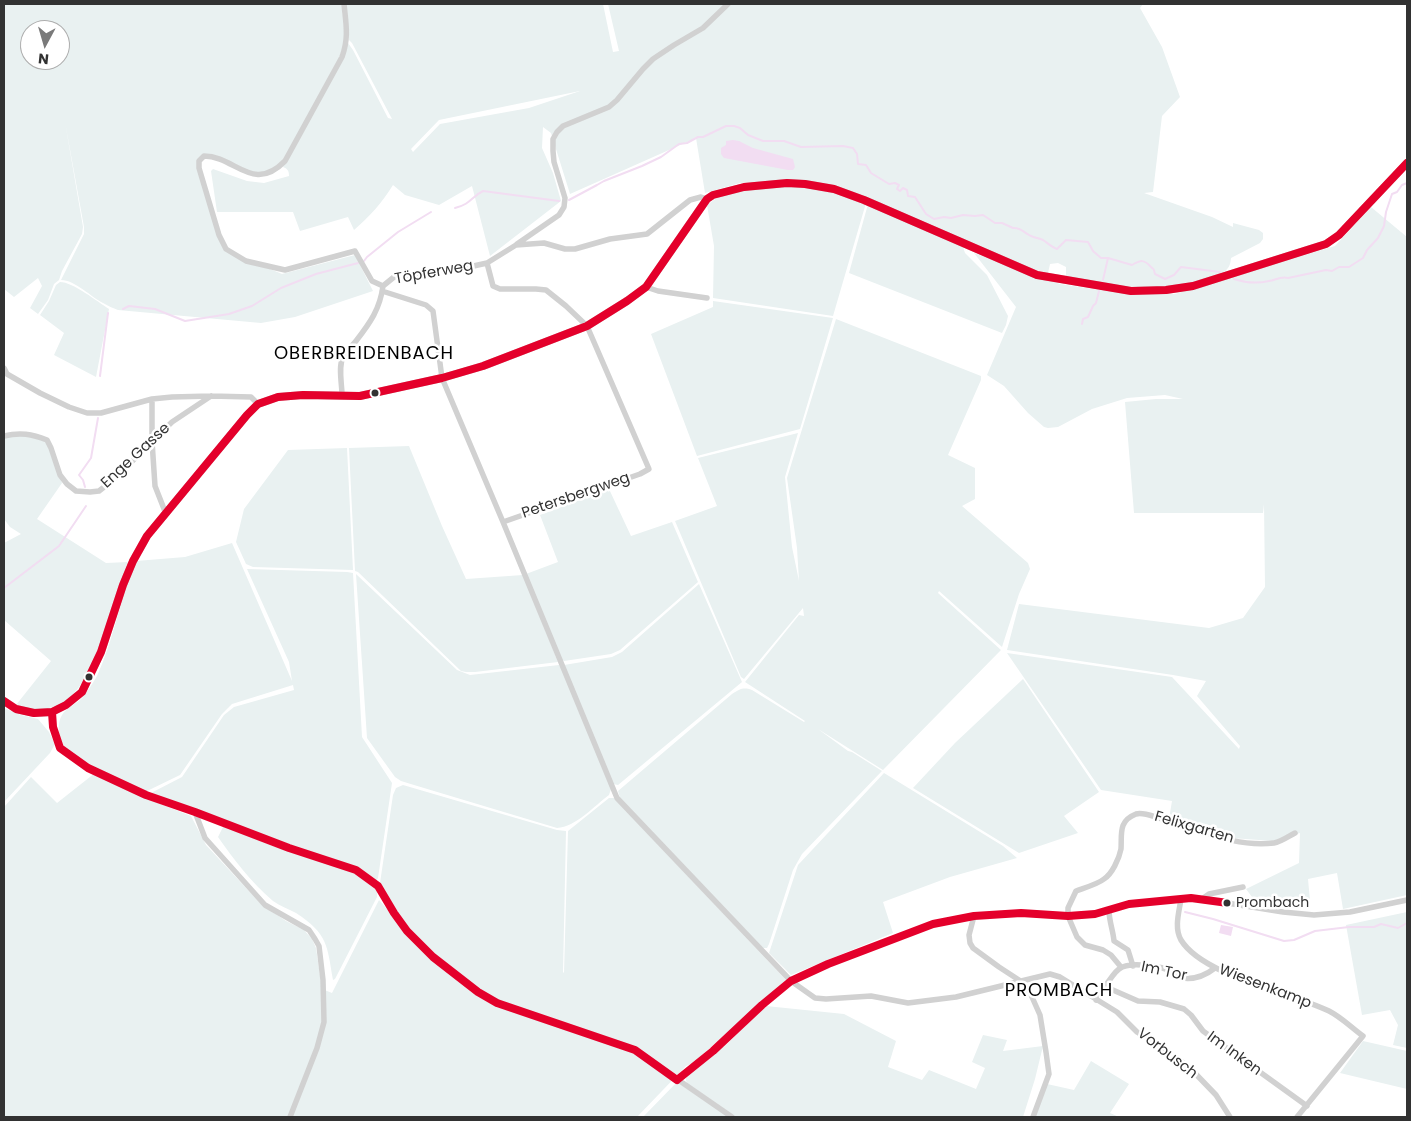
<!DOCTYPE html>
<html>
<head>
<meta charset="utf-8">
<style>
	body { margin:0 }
	#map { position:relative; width:1411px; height:1121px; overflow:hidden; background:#fff; font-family:Poppins,sans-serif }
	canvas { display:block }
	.frame { position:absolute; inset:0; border:5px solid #323232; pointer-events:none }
	.north { position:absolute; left:20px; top:20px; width:50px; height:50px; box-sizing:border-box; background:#fff; border:1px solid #adadad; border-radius:50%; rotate:186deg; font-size:14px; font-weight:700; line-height:20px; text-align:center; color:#323232 }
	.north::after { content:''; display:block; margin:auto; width:18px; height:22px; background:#7a7a7a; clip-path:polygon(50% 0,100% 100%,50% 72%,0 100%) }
</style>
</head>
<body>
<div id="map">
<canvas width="1411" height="1121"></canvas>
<div class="frame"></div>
<div class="north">N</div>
</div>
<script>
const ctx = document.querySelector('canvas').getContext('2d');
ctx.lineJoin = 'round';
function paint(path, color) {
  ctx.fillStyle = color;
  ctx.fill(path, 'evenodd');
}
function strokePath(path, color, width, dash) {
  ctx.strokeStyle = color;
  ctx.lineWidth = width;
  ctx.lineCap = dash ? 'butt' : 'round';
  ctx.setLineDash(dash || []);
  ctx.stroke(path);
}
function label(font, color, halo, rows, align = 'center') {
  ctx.font = font + ' Poppins,sans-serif';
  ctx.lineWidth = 5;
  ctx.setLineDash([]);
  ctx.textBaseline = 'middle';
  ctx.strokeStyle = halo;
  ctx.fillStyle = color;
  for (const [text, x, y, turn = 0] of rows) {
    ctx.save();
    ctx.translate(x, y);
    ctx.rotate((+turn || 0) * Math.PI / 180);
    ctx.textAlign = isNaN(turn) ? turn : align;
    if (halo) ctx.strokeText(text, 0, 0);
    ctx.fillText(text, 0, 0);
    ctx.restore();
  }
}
const green = new Path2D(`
	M4,4H342L345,41L339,58L284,161L277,169L259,174L203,156L198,168L227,251L282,274L355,255L373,291L295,317L261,323L118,310C113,308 108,306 103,303C91,297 75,280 61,280L84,234V227L65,122L83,227L82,234L62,271L59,280L54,284L48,300L38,314L30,308L42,286L38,278L14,297L4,289ZM30,30H60V60H30Z
	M346,4H603L613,52L619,51L608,4H1143L1140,8L1162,47L1180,97L1162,116L1153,192L1144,193L1212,217L1233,227V223L1259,230L1263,233V239L1260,243L1231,258C1230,272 1223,272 1211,277C1162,296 1116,285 1066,277V267L1058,263L1050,264L1048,273L1028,268L859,194L774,181L740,183L705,193L696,138L570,194L551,133L543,127L542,148L553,173L561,201L490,256L472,186L439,205L405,195L393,185C382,203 369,217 354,230L348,217L300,231L293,212H217L211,171L213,169L247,181L264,183L289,176C289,171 288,169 283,167L344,56L348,43L353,50L388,118L392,119L352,43L349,40ZM580,91L529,108L440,124L413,152L411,149L439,120Z
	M760,187H798L835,193L866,203L833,316L713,298L714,246L707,205L718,197Z
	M868,204L963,247L965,253L987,275L1008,316L1006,325L1002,333L849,273Z
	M1371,207L1407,237V895L1343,909L1337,873L1308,879L1310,901L1252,897L1246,889L1299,863L1300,833L1273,841L1231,838L1169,819L1172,801L1101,790L1007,653L1172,677L1239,749L1240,746L1197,696L1206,681L1173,675L1007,650L1019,604L1209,628L1243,618L1265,587L1264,504L1263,513H1134L1125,402L1156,399H1183L1165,395L1127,398L1092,409L1058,427L1048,428L1044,427L1028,413L1004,386L987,375L1016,307L974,253L1060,284L1126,294H1175L1335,246Z
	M60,282C73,282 98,302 109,309L96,377L54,355L64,333L40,315L49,301L56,285Z
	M713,301L833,318L800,429L697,456L651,334L713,307Z
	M836,319L981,376V380L948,455L975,468V499L962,506L1028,563L1030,569L1019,594L1002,647L939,591L938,593L1001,650L883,770L818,729L848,751L852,752L882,771L802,854L793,870L769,944L767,948H763L620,798L618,791L732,694C740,689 743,687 752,690L804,722L805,721L745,682L799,615L804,616L803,608L744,679L741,677L675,521L717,506L698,458L798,433L785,477L792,547L799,581L797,548L787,478Z
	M16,435L35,436L47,443L62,483L37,519L106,563L128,562C114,597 106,635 89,669C85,677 81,686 75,692C60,710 37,713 16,705L51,661L4,620V543L21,534L10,527L4,519V438Z
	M409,446L442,526L466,579L523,575L558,662L475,672H466L461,671L358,572L355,571L349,448Z
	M347,448L353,570L253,567L246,564L236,542L244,509L288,450Z
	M609,489L631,536L672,522L698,582L620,650L611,654L564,661L561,659L526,574L558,562L540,515Z
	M232,543L292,681L289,662L247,569L347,572L353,573L362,737L392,783L378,878L376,881L350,865L328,857L292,847V845L151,793L182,777L224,715L234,707L294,690L293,685L232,704L222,714L180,775L145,792C129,785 72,758 63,745C58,737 57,723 62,715C66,708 76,704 82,698C87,692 93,683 97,676C114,639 120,598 136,561L185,557Z
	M356,574L457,670L470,675L559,665L561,667L611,789L609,795C594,806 576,827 557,828L414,785L401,781L395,777L367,738Z
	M699,584L742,682L618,785L613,784L564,665L612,657L622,652Z
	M1023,679L1099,792L1064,816L1078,833L1019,853L913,788L955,743Z
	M4,708L21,715L38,719L49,732L55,744L50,753L4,802Z
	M95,773L140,796L191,816L206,845L260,903L286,921L304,930L312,939L316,948L322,989L332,993L379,900L416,942L418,940L399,917L380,883L393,795L396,788L403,785L557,830L566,831L563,972L564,973L568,831L609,798H614L786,980L693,1063L686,1066L637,1117H4V807L31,777L57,803Z
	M884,773L1003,846L1017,858L950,877L883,902L893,933L791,975L769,953L798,865Z
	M224,825L270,845L354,872L369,883L377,890V897L335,979L333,980C327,945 328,934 296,913C289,909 280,906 273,901C251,882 234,860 218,837Z
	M1407,912V1048L1393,1045L1398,1025L1390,1010L1362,1015L1346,925Z
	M766,1006L844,1014L896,1041L888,1067L922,1080L929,1070L976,1089L985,1068L972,1062L983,1035L1007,1040L1003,1051L1043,1046L1035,1079L1023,1117H736L688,1084C685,1080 685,1078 689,1073L727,1044Z
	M1363,1041L1407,1051V1089L1340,1073Z
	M1091,1061L1129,1084L1110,1113L1119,1117H1035L1047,1084L1074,1090Z
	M677,1082L729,1117H643Z`);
const water = new Path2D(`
	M733,140L739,141L753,148L793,159L795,167L793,170H788L724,158L721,154V148L726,145V141Z
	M1221,925L1233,927L1231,936L1219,933Z`);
const stream = new Path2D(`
	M569,200L597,185L604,181L642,166L661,157L679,144L687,143L698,137H703L726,126H734L740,128L748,135L763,141H784L801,147L843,146L853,148L857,154L858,164L866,165L871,173L889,184L895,183L899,185L897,189L900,191L903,188L907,190L908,196L915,197L926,214L934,219L944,217L951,218L963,215L975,216L983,215L995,223H1002L1013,228C1021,227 1024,233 1031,236C1035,238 1039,238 1043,240C1048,243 1051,247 1057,249L1066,240L1088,242L1093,251L1101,258H1108L1132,265C1141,260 1144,259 1151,267C1155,271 1153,267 1155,274L1165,279L1174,275L1181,267L1220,272
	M455,208C471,204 471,197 483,191L559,201
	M364,261L367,257L398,232L431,212
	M1234,279C1246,283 1256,284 1269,281C1276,280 1280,276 1288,278L1326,270L1332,271L1339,267H1349L1363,258L1367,250L1378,238L1384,226L1386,212L1392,194L1397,192L1402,185L1407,183
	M1103,280L1108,258
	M123,309L129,306L155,309L185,321L229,314L252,306L281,288L316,274L358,263
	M1082,324L1083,319L1088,317L1093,306L1096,303L1099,291
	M100,376L108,313
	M85,487L83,480L79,475L91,458L98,418
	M4,588L59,546L86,506
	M1185,912L1213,919L1284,941L1294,940L1315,931L1349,927H1374L1381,924L1398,928L1407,923`);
const minor = new Path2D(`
	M344,4C346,24 349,38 342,57L285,161C253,194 235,156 204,156L199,161V168L219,235L226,249L246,261L285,270L355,251L372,281L383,286
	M517,244L559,215L564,207L565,198L554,162L553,151V139L557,132L563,126L609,107L617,100L643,69L653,59L674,45L703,28L728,4
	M646,287L658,291L707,298
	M382,291L426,305L433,311L442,378L503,522L640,474L649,469L587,326L566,306L546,290L536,289H500L493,286L487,263
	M4,368L7,374L40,393L69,407L87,413H101L152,399L172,397L211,396L251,397L258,404
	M342,395C342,384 338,367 343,357C346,351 352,346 356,341C370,323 380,309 383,286L394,277L423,273L436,270L460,269L487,263L516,245L544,243L565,249H575L610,239L647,234L690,200L701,197L707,199
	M152,399V441L155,486L166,514
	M4,436C20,432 32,434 47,440L51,448L60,475L67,484L76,491L90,492L99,491L113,480L172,422L211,396
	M503,522L617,798L791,981L815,998L826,999L871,996L908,1003L956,997L1050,974L1060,977L1117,1012L1137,1032L1173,1055L1190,1068L1216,1095L1230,1117
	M52,712L53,727L60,748L88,768L146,795L195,812L289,848L356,870L378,886L394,913L407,931L433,957L478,992L497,1003L635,1050L732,1117
	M195,812L205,838L265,905L309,930L315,939L319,946L323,980L324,1022L317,1048L290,1117
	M1181,899C1179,912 1174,928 1181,940C1203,976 1290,992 1329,1011C1341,1017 1352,1028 1363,1036L1297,1117
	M1202,899L1209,894L1243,887
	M1109,910C1109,921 1113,930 1114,941L1128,950L1133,966
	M974,916L969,935L970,943L973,948L999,967L1022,982L1032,997L1040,1015L1046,1052L1049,1074L1033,1117
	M1121,967L1111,955L1103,950L1085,945L1077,937L1068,916V908L1076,891C1084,888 1098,884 1104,879C1112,874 1119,859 1121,849C1122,834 1118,821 1136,814C1143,812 1152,816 1159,818C1197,828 1233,848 1274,843C1281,842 1289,836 1295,833
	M1106,987L1138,1001L1160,1002L1184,1009L1191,1015L1203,1031L1307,1106
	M1096,1000C1103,991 1111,975 1119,969C1129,961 1162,966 1173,972C1176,974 1179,977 1182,978C1195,980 1206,975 1215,968
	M677,1080L713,1051L762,1005L791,981L828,964L933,924L974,916L1021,913L1068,916L1095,914L1129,904L1181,899H1202L1283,912L1314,915L1350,912L1407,900`);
const tertiary = new Path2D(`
	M4,701L16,709L34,713L52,712L66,705L82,692L101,652L123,585L133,561L147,536L247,415L258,404L278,397L303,395L360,396L442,378L483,366L587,326L627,301L646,287L700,209L707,199L713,195L744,187L787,183L805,184L834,189L864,200L1037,275L1131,291L1166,290L1193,286L1326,244L1339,235L1407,163`);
const bus1 = new Path2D(`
	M4,701L16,709L34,713L52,712L66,705L82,692L101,652L123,585L133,561L147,536L247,415L258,404L278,397L303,395L360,396L442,378L483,366L587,326L627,301L646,287L707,199L713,195L744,187L787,183L805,184L834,189L864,200L1037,275L1131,291L1166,290L1193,286L1326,244L1339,235L1407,163
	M52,712L53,727L60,748L88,768L146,795L195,812L289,848L356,870L378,886L394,913L407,931L433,957L478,992L497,1003L635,1050L677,1080
	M677,1080L713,1051L762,1005L791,981L828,964L933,924L974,916L1021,913L1068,916L1095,914L1129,904L1191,898L1228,903`);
const markers = [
	[375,393,4.5,"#323232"],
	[89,677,4.5,"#323232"],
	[1227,903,4.5,"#323232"]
];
const busNames = [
	["Prombach",1236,903]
];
const streetNames = [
	["Töpferweg",434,273,-10],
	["Enge Gasse",136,456,-43],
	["Petersbergweg",576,496,-19],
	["Felixgarten",1194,828,16],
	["Im Tor",1164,972,12],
	["Wiesenkamp",1265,987,21],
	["Vorbusch",1167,1054,38],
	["Im Inken",1234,1054,36]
];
const quarterNames = [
	["OBERBREIDENBACH",364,354],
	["PROMBACH",1059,991]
];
paint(green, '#e9f1f1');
paint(water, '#f2ddf2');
strokePath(stream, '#f2ddf2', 2);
strokePath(minor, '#d1d1d1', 5.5);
strokePath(tertiary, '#d1d1d1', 8);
strokePath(bus1, '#e4002b', 8);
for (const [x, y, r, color] of markers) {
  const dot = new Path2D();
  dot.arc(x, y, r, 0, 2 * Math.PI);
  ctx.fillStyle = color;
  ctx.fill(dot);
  strokePath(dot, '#fff', 2);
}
label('14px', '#323232', '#fff', busNames, 'left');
label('15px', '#323232', '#fff', streetNames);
ctx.letterSpacing = '1px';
label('18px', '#000', '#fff', quarterNames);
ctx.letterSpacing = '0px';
</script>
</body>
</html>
